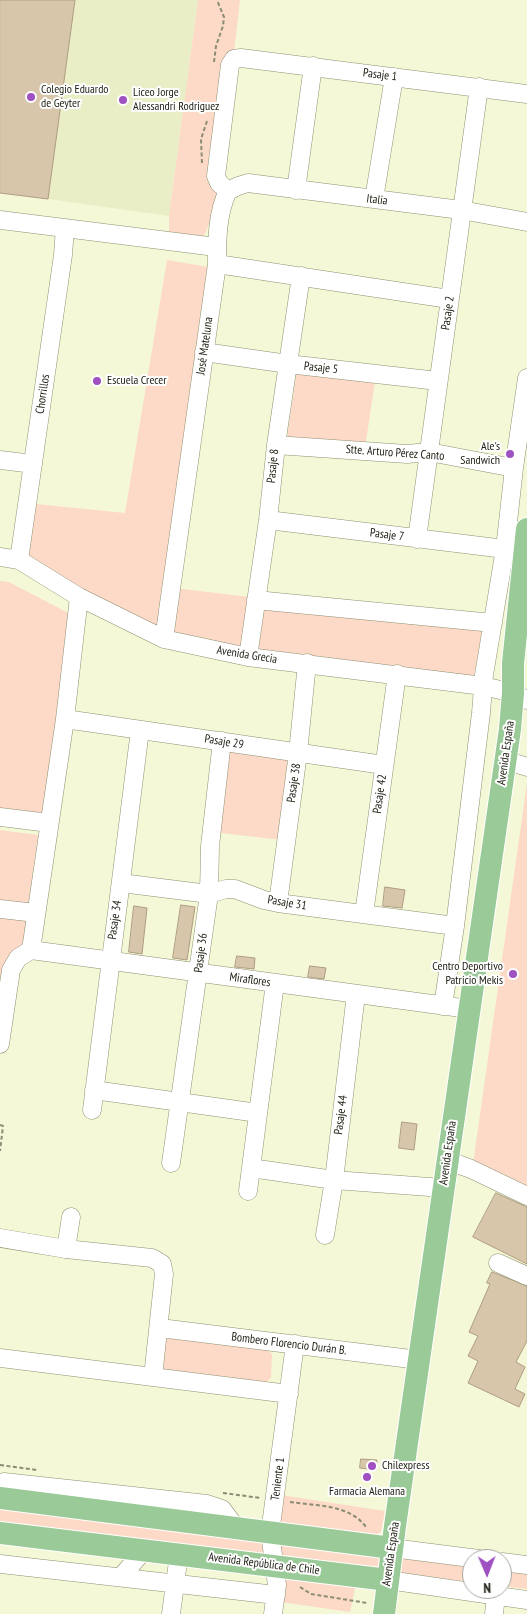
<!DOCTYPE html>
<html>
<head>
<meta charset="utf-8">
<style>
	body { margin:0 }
	#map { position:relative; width:527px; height:1614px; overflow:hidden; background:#f5f8d7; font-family:"PT Sans Narrow",sans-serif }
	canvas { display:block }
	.north { position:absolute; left:462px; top:1549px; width:50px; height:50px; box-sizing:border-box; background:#fff; border:1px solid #a7a7a2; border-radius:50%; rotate:179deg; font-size:14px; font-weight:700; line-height:20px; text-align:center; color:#222317 }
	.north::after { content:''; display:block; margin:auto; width:18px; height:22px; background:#9f50c1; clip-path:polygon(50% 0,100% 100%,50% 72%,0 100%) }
</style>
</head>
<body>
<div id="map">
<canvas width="527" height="1614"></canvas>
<div class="north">N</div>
</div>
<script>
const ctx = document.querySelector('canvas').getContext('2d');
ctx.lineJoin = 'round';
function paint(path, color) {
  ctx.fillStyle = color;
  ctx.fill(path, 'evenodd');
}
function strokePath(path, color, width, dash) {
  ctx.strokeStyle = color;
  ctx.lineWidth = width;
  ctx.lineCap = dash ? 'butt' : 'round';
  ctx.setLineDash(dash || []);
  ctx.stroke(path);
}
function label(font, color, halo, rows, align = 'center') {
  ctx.font = font + ' "PT Sans Narrow",sans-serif';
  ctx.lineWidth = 4;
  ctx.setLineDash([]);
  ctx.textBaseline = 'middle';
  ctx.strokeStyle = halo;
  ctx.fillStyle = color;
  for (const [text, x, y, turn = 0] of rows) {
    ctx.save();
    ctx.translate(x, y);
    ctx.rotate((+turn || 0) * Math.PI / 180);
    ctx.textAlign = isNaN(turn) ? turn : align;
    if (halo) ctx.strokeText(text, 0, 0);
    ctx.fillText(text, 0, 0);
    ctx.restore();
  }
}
const built = new Path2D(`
	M75,0H198L169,216L48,199Z`);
const green = new Path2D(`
	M198,0H240L219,183V201L203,238L169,237V216Z
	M167,260L209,267L166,587L483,625L474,676L241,651L167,636L24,559L35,504L125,513Z
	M297,371L375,381L365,448L287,438Z
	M0,581L9,582L72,615L45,818L0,812Z
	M223,746L294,756L282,840L212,832Z
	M527,783V1189L473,1164Z
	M0,830L38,835L23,944L6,959L2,990L0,989Z
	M172,1337L267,1349L272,1354L271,1378L260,1387L162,1372V1342Z
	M281,1495L385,1511L381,1532L374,1536L282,1524L278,1518Z
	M0,1503L472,1564V1582L0,1523Z
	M502,1568L527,1572V1589L502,1586Z
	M284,1575L356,1584L350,1612L281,1602Z`);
const building = new Path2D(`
	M0,0H75L48,199L0,193Z
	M385,887L405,890L402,908L383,906Z
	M181,905L195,907L187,960L173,958Z
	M134,906L147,908L142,954L129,952Z
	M237,956L255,958L254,969L235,967Z
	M310,966L326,968L324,979L308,977Z
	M402,1122L417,1124L414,1150L399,1148Z
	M496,1193L527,1207V1264L473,1237Z
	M492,1272L527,1286V1341L516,1362L525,1367L515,1389L525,1394L519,1407L468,1383L478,1361L468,1356L478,1336L469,1332L490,1284L487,1283Z
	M361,1459L377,1460L376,1470L360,1468Z`);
const path = new Path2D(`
	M214,62L216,46L223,26L224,17L217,0
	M202,163L201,139L207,121
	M0,1125L3,1126L0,1151
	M0,1465L37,1470
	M223,1493L261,1498
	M290,1502C316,1506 349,1504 366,1527
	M300,1587L311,1594L367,1603`);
const minor = new Path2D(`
	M296,190L313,66
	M228,191L219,183L216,176L230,65L234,59L241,58L527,94
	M228,191L238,186L248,183L461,210L527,222
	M374,199L394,77
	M0,220L216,247
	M217,264L449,299
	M204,352L288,364L438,381
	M276,445L407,454L429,452L514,468
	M0,460L33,464
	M268,520L505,549
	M417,539L479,87
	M0,557L19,560L79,597L164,639L248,657L483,686L513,693L527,700
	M19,560L63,255L65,228
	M256,600L493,623
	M164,639L217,264C217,241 217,213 228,191
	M248,657L268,520L276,445L301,276
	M65,719L384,765
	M505,760L527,767
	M0,817L49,823
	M121,883L209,894L226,889H235L264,900L278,903L455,926
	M278,903L298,753L307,663
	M0,909L36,913
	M364,914L397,674
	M31,950L65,719L79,597
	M443,1006L455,926L481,713L484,675L505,549L514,468L527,378
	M0,1044L11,970L18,958L31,950L469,1009
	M94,1090L258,1113
	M92,1110L140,730
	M447,1160L471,1169L527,1196
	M171,1163L209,894L210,846L222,741
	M251,1168L334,1180L443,1188
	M248,1191L275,983
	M325,1235L334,1180L356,994
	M0,1238L66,1249L152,1258L162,1264L164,1274L153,1377
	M66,1249L71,1217
	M498,1263L527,1276
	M160,1328L419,1360
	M0,1358L289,1394
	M0,1484L4,1482L207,1504L222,1509L236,1528
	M392,1548L479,1559
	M502,1562L527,1565
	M0,1564L276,1595
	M121,1577L144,1550
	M388,1580L527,1600
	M171,1614L179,1554
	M273,1614L277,1585L270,1533L295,1344
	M494,1614L496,1595`);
const major = new Path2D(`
	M0,1498L392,1548
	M0,1533L388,1580
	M384,1614L395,1526L510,729L513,693V663L527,529`);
const markers = [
	[31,97,5,"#9f50c1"],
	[123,100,5,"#9f50c1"],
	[97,381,5,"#9f50c1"],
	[510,454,5,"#9f50c1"],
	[513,974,5,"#9f50c1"],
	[372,1466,5,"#9f50c1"],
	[367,1477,5,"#9f50c1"]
];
const streetNames = [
	["Pasaje 1",380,75,7],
	["Italia",377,200,7],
	["Pasaje 2",448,313,-82],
	["José Mateluna",205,346,-82],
	["Pasaje 5",321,368,6],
	["Chorrillos",43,394,-82],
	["Stte. Arturo Pérez Canto",395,453,4],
	["Pasaje 8",273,466,-84],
	["Pasaje 7",387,535,7],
	["Avenida Grecia",247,655,9],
	["Pasaje 29",224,742,9],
	["Avenida España",506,753,-82],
	["Pasaje 38",294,783,-82],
	["Pasaje 42",380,794,-82],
	["Pasaje 31",287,903,9],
	["Pasaje 34",115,920,-82],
	["Pasaje 36",201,953,-83],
	["Miraflores",250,980,8],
	["Pasaje 44",341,1115,-83],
	["Avenida España",448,1153,-82],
	["Bombero Florencio Durán B.",289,1344,7],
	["Teniente 1",278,1479,-83],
	["Avenida España",391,1554,-82],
	["Avenida República de Chile",264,1564,7]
];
const poiNames = [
	["Colegio Eduardo",41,90],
	["de Geyter",41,104],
	["Liceo Jorge",133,93],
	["Alessandri Rodriguez",133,107],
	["Escuela Crecer",107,381],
	["Ale's",500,447,"right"],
	["Sandwich",500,461,"right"],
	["Centro Deportivo",503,967,"right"],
	["Patricio Mekis",503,981,"right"],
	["Chilexpress",382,1466],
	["Farmacia Alemana",367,1492,"center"]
];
paint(built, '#eaeec6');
paint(green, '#fdd9c7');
paint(building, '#d7c6aa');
strokePath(building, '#ad9c81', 1);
strokePath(minor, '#8e9072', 19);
strokePath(major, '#fff', 24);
strokePath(path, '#8a8c75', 2, [4, 2.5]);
strokePath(minor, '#fff', 18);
strokePath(major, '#9aca98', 22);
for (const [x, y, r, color] of markers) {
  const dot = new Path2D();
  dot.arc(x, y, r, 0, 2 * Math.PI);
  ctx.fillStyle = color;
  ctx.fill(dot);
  strokePath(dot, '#fff', 2);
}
label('12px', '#222317', '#fff', streetNames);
label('12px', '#222317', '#fff', poiNames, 'left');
</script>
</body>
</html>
